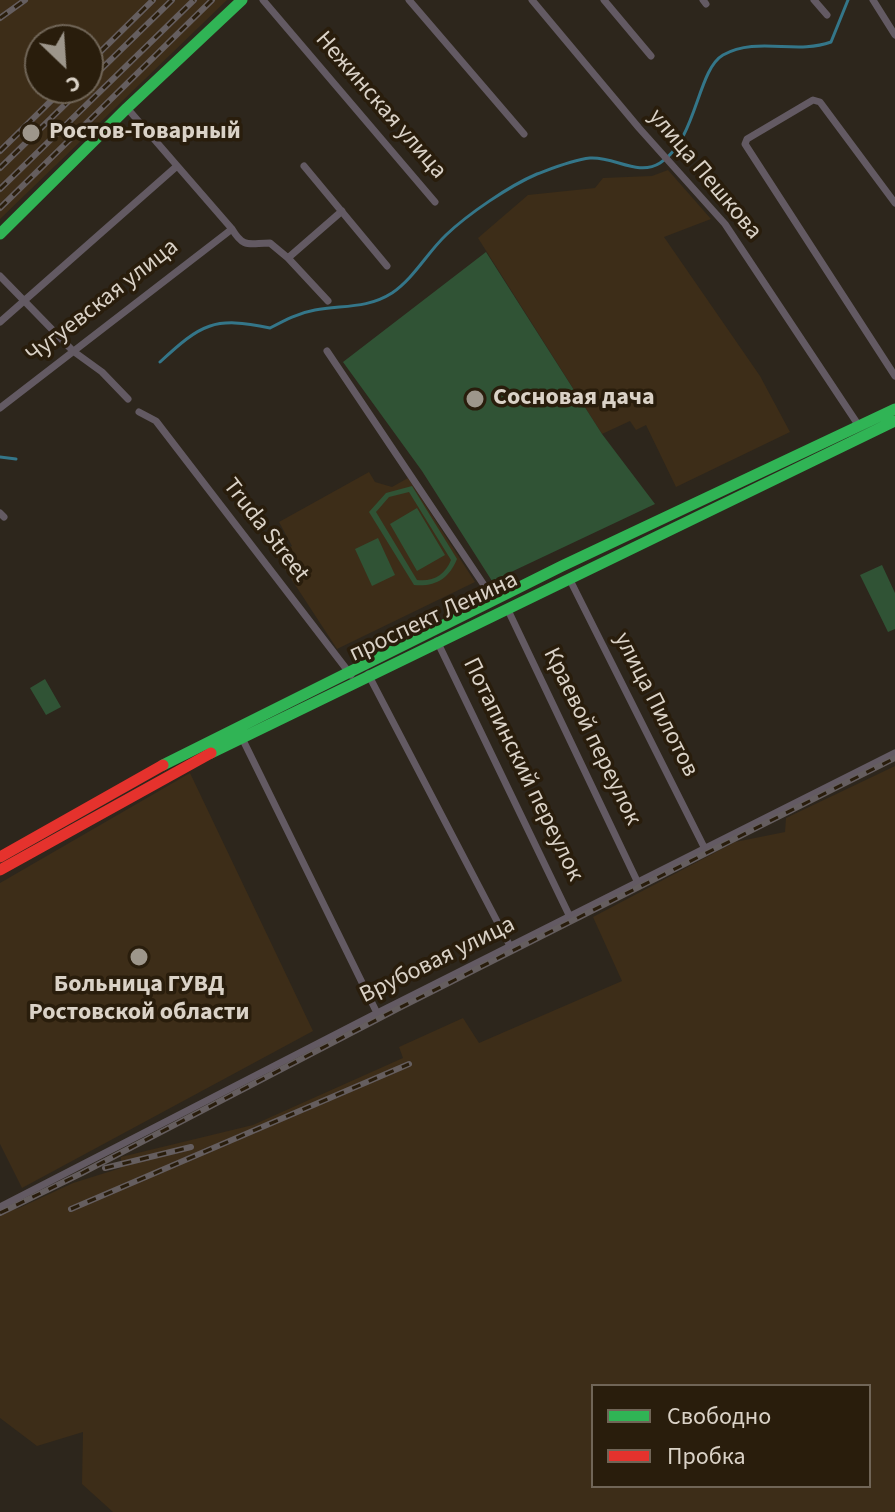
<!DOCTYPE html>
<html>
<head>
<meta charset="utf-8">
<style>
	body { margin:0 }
	#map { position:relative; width:895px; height:1512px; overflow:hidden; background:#2d261c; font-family:"Source Sans 3",sans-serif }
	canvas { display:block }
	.legend { position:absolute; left:591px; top:1384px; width:280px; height:104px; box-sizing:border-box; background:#291d0c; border:2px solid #706557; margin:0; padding:10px 14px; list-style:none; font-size:24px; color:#dad2c7 }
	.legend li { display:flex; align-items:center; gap:16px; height:40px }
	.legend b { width:40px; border:2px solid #706557 }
	.north { position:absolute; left:24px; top:24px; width:80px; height:80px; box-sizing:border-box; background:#291d0c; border:2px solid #706557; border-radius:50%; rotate:155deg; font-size:22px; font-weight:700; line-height:32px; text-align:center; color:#dad2c7 }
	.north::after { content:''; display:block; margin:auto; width:28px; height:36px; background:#9d968b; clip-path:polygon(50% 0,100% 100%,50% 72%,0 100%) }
</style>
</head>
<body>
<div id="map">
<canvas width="895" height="1512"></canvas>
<ul class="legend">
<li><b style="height:10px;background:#30b455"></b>Свободно</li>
<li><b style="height:10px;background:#e5322d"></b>Пробка</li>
</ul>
<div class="north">С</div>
</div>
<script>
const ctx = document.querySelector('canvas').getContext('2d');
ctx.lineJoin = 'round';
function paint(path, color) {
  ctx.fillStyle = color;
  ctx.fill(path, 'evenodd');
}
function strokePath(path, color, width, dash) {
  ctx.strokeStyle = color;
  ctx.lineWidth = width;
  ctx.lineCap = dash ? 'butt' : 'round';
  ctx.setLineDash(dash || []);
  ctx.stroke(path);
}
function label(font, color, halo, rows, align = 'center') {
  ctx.font = font + ' "Source Sans 3",sans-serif';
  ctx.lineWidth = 7;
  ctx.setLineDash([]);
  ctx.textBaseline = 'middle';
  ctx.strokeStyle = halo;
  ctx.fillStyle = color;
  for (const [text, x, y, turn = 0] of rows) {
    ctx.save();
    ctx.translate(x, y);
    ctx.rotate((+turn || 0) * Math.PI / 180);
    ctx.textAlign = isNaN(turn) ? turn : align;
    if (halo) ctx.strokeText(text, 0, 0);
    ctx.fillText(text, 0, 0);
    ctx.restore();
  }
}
const built = new Path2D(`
	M0,0H227L0,219ZM40,40H88V88H40Z
	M668,170L711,219L664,237L760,376L790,432L676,487L646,425L636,430L630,421L602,434L478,238L528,195L595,188L603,178L652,176Z
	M369,472L375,482L392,487L408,478L475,582L337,649L275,554L292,546L279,522Z
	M895,766V1512H113L82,1484L83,1432L37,1446L0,1418V1214L19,1208L73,1183L121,1168V1157L253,1125L403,1058L399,1047L463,1018L479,1043L622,981L593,917L735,842L785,832L786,818ZM593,1386H869V1486H593Z
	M190,773L313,1031L22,1188L0,1144V883Z`);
const green = new Path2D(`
	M486,252L602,434L655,504L492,581L422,471L343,362Z
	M412,486L457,559C449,579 435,587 414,585L369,512L386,493ZM409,492L451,560C445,575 433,582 417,580L376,512L389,497Z
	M417,508L445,555L417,571L390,524Z
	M378,538L395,575L372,586L355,549Z
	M882,565L895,593V629L888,632L860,575Z
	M45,679L61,707L46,715L30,688Z`);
const stream = new Path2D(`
	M160,362C201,324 214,316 270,328C285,320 298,313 315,310C342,305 367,309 392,293C414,278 427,253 446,235C468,214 509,186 537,174C553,168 572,160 590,158C614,156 638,177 660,163C697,140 697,70 723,55C757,36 796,55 831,42L848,0
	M0,457L16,459`);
const street = new Path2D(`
	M263,0L435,202
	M409,0L524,134
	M532,0L639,128L725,224L859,426
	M604,0L651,56
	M703,0L706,4
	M814,0L827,15
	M873,0L895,35
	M127,108L232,229C244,249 249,243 270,243L288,258L328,301
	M304,166L387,266
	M895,203L820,102L813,100L747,139L745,144L895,376
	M288,258L342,211
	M0,276L73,351L102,372L128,399
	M0,322L177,166
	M327,351L494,600
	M0,408L232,229
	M139,412L156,421L351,675
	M0,513L4,517
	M569,578L705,849
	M507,608L638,883
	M437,641L570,917
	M368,674L511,948
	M241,736L377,1013
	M0,1207L377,1013L895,753`);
const fast = new Path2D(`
	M0,234L127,108L242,0
	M211,753L895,421
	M163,765L562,566L895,409`);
const jam = new Path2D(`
	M0,857L163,765
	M0,870L211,753`);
const rail = new Path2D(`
	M0,18L25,0
	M88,64L153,0
	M88,82L172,0
	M0,151L64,88
	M0,168L82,88
	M0,189L194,0
	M0,208L212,0
	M105,1168L191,1147
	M71,1209L409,1064
	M0,1213L82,1173L399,1008L895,758`);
const markers = [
	[31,133,10,"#9d968b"],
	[475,399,10,"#9d968b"],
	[139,957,10,"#9d968b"]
];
const streetNames = [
	["Нежинская улица",380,106,49],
	["улица Пешкова",704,175,50],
	["Чугуевская улица",103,302,-38],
	["Truda Street",265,531,52],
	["проспект Ленина",434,618,-25],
	["улица Пилотов",655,705,63],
	["Краевой переулок",591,737,64],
	["Потапинский переулок",522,770,64],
	["Врубовая улица",438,961,-26]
];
const poiNames = [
	["Ростов-Товарный",49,133],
	["Сосновая дача",493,399],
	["Больница ГУВД",139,986,"center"],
	["Ростовской области",139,1014,"center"]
];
paint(built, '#3d2d18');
paint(green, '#305335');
strokePath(stream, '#347689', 3);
strokePath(street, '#635a63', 7);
strokePath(fast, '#30b455', 11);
strokePath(jam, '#e5322d', 11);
strokePath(rail, '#655e5f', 6);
strokePath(rail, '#291d0c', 3, [9]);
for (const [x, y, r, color] of markers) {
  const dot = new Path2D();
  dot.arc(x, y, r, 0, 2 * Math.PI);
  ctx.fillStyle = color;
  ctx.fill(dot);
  strokePath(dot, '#291d0c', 3);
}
label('24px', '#dad2c7', '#291d0c', streetNames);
label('bold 24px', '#dad2c7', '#291d0c', poiNames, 'left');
</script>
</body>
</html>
